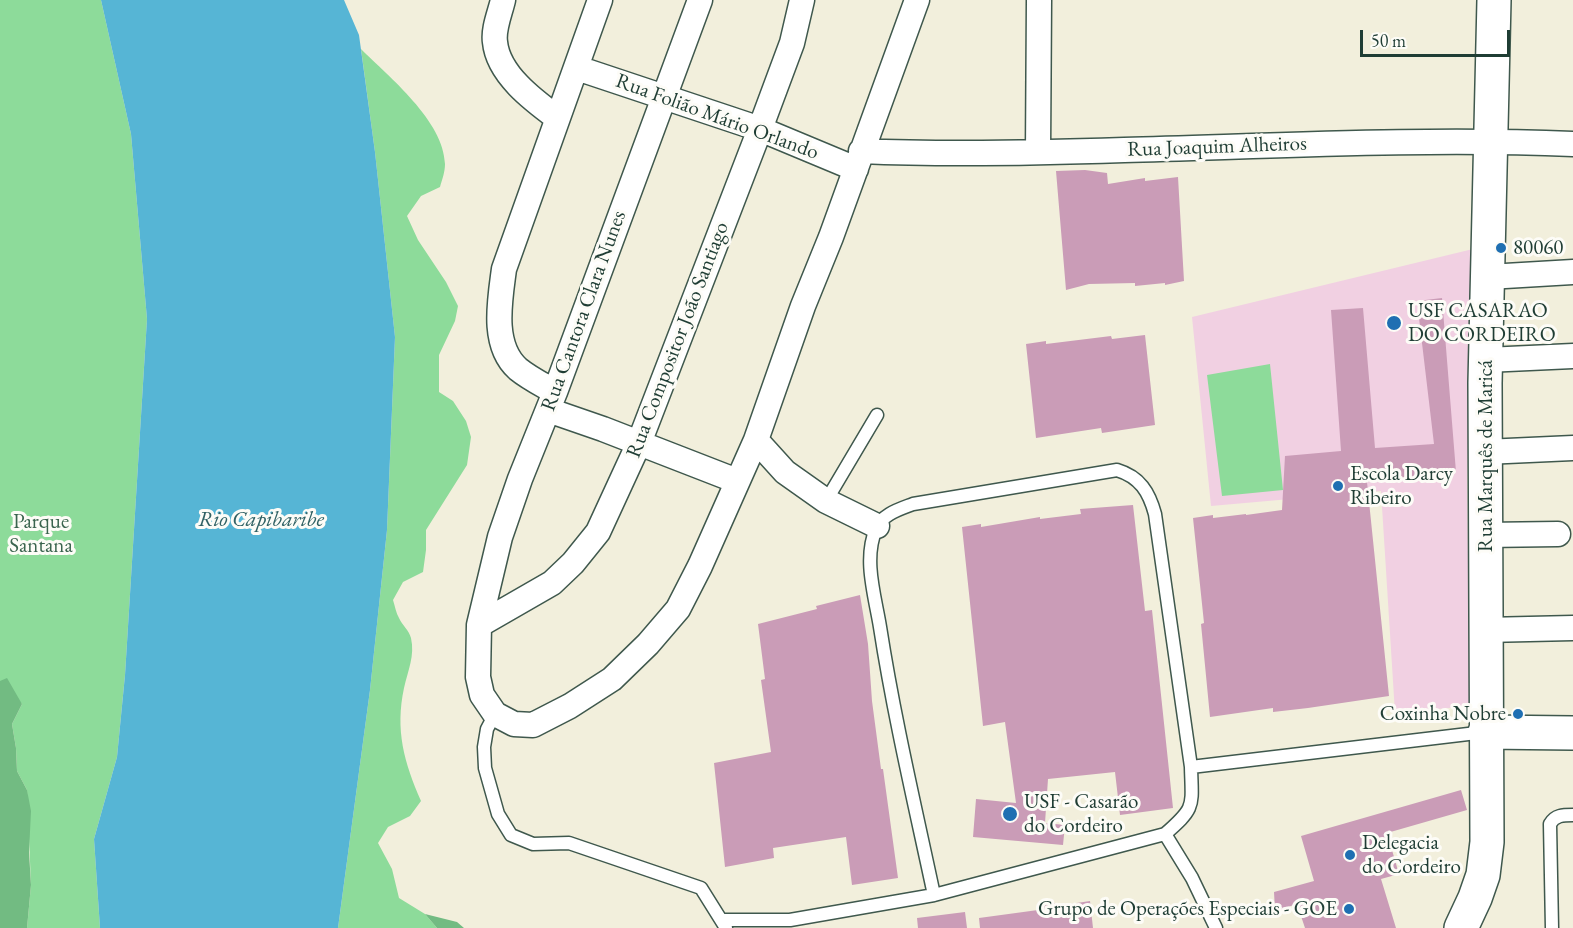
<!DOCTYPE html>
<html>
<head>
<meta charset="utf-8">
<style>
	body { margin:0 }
	#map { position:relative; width:1573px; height:928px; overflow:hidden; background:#f2efdc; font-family:"EB Garamond",serif }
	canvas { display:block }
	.scale { position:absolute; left:1360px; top:30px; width:150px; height:27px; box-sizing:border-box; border:3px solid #1f3d34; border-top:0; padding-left:8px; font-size:18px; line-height:21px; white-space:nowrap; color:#1f3d34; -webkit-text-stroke:4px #fdfcf7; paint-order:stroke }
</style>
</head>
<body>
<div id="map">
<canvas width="1573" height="928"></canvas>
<div class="scale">50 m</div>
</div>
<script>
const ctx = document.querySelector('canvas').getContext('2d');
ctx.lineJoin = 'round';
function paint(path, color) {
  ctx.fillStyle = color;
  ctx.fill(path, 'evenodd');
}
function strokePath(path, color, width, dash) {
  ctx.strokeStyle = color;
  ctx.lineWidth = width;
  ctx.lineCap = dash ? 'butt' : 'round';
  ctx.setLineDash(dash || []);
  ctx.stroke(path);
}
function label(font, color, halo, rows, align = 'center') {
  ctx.font = font + ' "EB Garamond",serif';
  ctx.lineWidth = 6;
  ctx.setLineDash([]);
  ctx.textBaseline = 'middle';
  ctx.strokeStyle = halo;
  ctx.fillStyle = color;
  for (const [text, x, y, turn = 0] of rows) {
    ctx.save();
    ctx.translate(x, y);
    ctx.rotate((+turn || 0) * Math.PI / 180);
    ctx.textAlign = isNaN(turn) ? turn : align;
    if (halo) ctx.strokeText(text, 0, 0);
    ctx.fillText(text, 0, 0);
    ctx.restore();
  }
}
const built = new Path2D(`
	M1473,249L1467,480L1470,706L1395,713L1381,491L1211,506L1192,317Z`);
const green = new Path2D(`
	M0,0H101L131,134L147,319L125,675L117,757L94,839L100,928H27L31,885L27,790L17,771L16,748L12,724L22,704L0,681Z
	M361,49C389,77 444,121 445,164C445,172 442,180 440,187L421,196L407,216L418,240L446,282L458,306L455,321L439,355V392L453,401L466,421L471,437L467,465L426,530V550L423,572L403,582L393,600C395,606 396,613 399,618C402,625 409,630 411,638C415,656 408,670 404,688C395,730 404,762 421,801L410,816L388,827L378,843L392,869L399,898L425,914L437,928H338L370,690L387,530L395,337L375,152Z
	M1270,364L1283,490L1222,496L1207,375Z`);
const forest = new Path2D(`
	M7,678L22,704L12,724L16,748L17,771L27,790L31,811L29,852L31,885L27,928H0V681Z
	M425,914L457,922L464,928H437Z`);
const water = new Path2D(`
	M101,0H344L359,35L375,152L395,337L387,530L370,690L338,928H100L94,839L117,757L125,675L147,319L131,134Z`);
const building = new Path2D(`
	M1085,170L1107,173L1108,184L1145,178V181L1178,177L1184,281L1165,285V283L1135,286V283L1089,284L1066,290L1056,171Z
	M1442,298L1456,472L1367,482L1389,696L1308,708L1273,712V708L1210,717L1201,624L1204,623L1193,518L1213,515V518L1246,514V515L1282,510L1285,456L1341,451L1331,310L1363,308L1375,448L1434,444L1417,301Z
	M1145,335L1155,425L1102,433L1101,428L1036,438L1026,344L1046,341V344L1111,336L1112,339Z
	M1133,505L1145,611L1152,610L1173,808L1120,815L1115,772L1048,779L1045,823L1065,825L1063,845L973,837L976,799L1016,803L1005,722L983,726L962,527L981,524V527L1040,517V519L1081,514L1080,509Z
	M860,595L868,644L872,701L881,769H883L898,878L852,885L846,837L773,848L774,858L725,867L714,763L771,752L761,680L765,679L758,624L817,609L816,606Z
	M1461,790L1467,810L1387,833L1399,874L1381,879L1396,928H1305L1297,904L1275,911L1274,892L1314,881L1301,836Z
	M1090,901L1093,928H980L979,918L1038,910V906L1057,903V906Z
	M965,912L967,928H918L917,918Z`);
const lane = new Path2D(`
	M1117,470C1140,477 1149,492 1155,514L1191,767C1192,807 1196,807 1165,834L934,895C915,806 894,717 880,627C875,596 863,559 876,529C882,514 900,509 913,504Z
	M826,501L877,415
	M495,714L487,729L484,747L485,768L498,814L511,835L533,844L569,843L701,888L726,928
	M1191,767L1485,732
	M1165,834L1192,878L1216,928
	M721,920H790L934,895
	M1552,928L1550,824C1555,815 1563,815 1573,815`);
const street = new Path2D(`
	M503,0C500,13 493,29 495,42C498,74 533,100 556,117
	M700,0L555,392L520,479L500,537L479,625L478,677L482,695L495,714L514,724L533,725L570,706L612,679L648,644L678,609L700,566L756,440L803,306L831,237L917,0
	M577,68L760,129L856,169
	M861,151C949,155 1036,153 1124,150C1274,146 1423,138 1573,144
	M1038,152L1039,0
	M1488,277L1573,272
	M1486,360L1573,356
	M555,392C543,385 529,378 518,369C491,345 500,300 504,269L600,0
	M548,410L603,429L737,481
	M756,440L785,472L826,501L877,526
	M1485,452L1573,448
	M1485,535L1558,534
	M479,625L552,583L573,563L598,532L639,443L760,129L792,43L802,0
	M1485,630L1573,628`);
const secondary = new Path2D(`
	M1485,732L1573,733
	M1461,928L1475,898L1483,875L1487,842L1485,383L1494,0`);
const markers = [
	[1501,248,6,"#1f6fb2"],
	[1394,323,8,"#1f6fb2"],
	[1338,486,6,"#1f6fb2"],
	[1518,714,6,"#1f6fb2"],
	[1010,814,8,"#1f6fb2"],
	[1350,855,6,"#1f6fb2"],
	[1349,909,6,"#1f6fb2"]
];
const streetNames = [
	["Rua Folião Mário Orlando",717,117,20],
	["Rua Joaquim Alheiros",1217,147,-2],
	["Rua Cantora Clara Nunes",584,311,-70],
	["Rua Compositor João Santiago",678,340,-69],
	["Rua Marquês de Maricá",1486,456,-90]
];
const poiNames = [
	["80060",1513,248],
	["USF CASARAO",1408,311],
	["DO CORDEIRO",1408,335],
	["Escola Darcy",1350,474],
	["Ribeiro",1350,498],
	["Coxinha Nobre",1506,714,"right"],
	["USF - Casarão",1024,802],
	["do Cordeiro",1024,826],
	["Delegacia",1362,843],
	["do Cordeiro",1362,867],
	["Grupo de Operações Especiais - GOE",1337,909,"right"]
];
const parkNames = [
	["Parque",41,522],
	["Santana",41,546]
];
const waterNames = [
	["Rio Capibaribe",261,520]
];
paint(built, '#f1d0e2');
paint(green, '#8ddb9a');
paint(forest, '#72bb82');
paint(water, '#56b5d5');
paint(building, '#ca9cb7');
strokePath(lane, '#3f584d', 15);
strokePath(street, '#3f584d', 27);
strokePath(secondary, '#3f584d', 36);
strokePath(lane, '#fff', 12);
strokePath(street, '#fff', 24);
strokePath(secondary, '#fff', 33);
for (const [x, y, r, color] of markers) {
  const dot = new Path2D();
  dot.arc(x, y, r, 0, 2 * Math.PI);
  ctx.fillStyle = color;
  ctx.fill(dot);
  strokePath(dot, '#fdfcf7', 2);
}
label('21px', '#1f3d34', '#fdfcf7', streetNames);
label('21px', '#1f3d34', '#fdfcf7', poiNames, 'left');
label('21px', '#3a644e', '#fdfcf7', parkNames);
label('italic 22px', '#306164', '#fdfcf7', waterNames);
</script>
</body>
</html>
